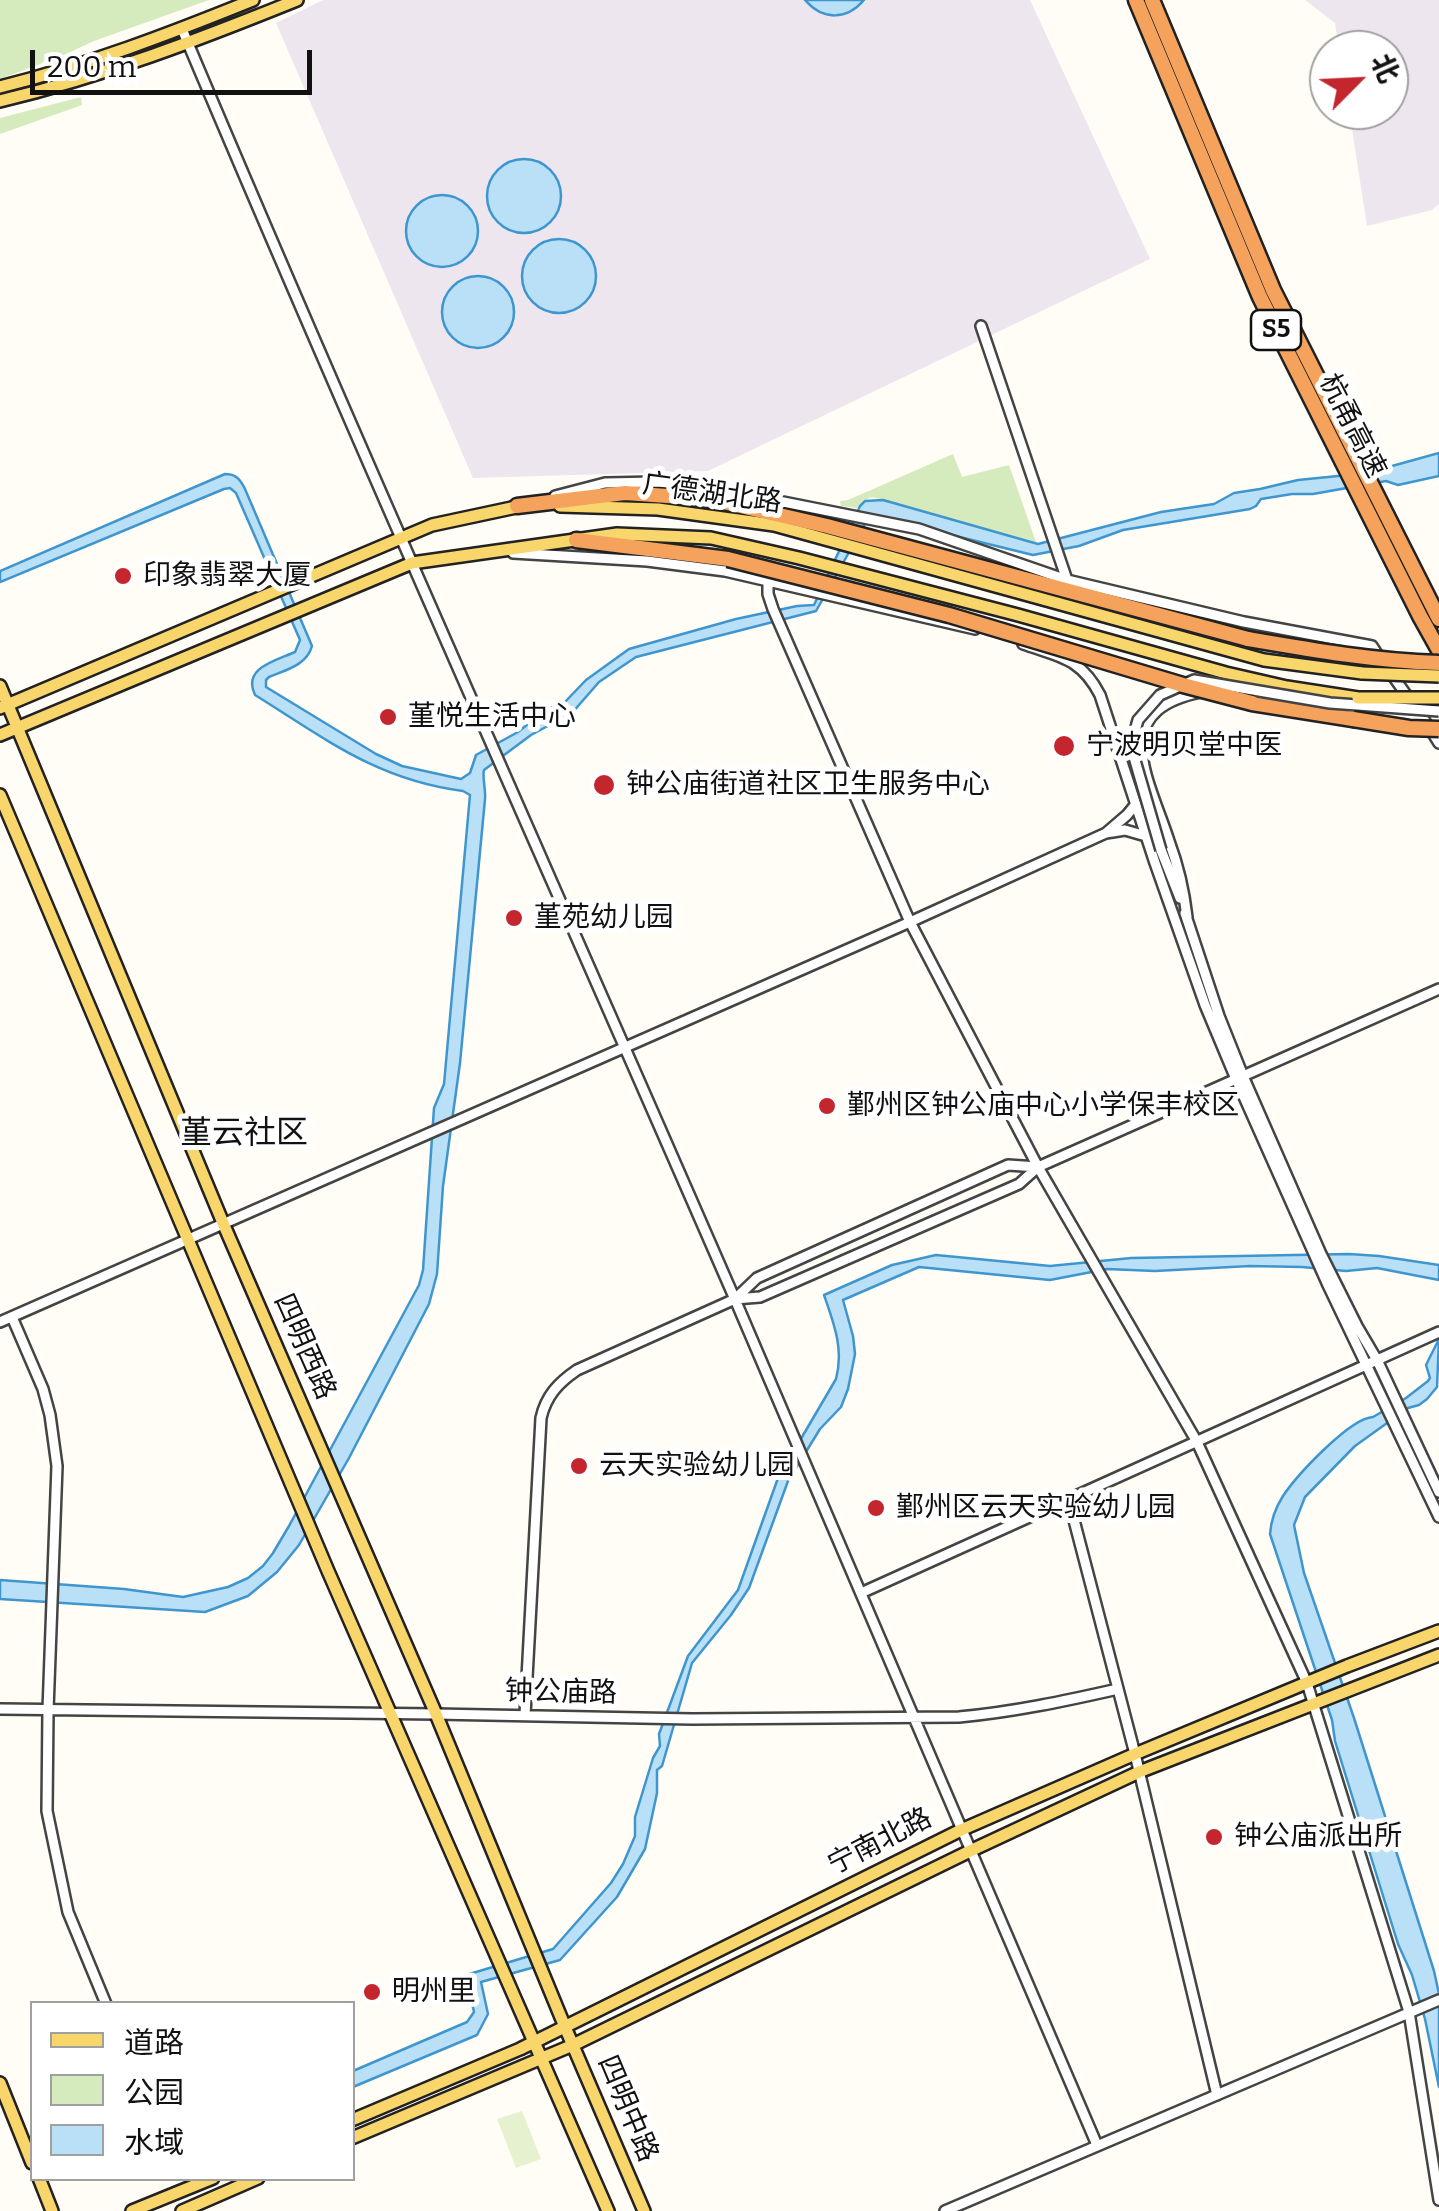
<!DOCTYPE html>
<html>
<head>
<meta charset="utf-8">
<style>
	body { margin:0 }
	#map { position:relative; width:1439px; height:2211px; overflow:hidden; background:#fffdf5; font-family:Bitter,"Noto Sans SC",serif }
	canvas { display:block }
	.legend { position:absolute; left:30px; top:2001px; width:325px; height:180px; box-sizing:border-box; background:#fff; border:2px solid #a0a0a0; margin:0; padding:12px 18px; list-style:none; font-size:30px; color:#111 }
	.legend li { display:flex; align-items:center; gap:20px; height:50px }
	.legend b { width:50px; border:2px solid #a0a0a0 }
	.north { position:absolute; left:1309px; top:30px; width:100px; height:100px; box-sizing:border-box; background:#fff; border:2px solid #a0a0a0; border-radius:50%; rotate:66deg; font-size:28px; font-weight:700; line-height:40px; text-align:center; color:#111 }
	.north::after { content:''; display:block; margin:auto; width:35px; height:45px; background:#c4262e; clip-path:polygon(50% 0,100% 100%,50% 72%,0 100%) }
	.scale { position:absolute; left:30px; top:50px; width:282px; height:45px; box-sizing:border-box; border:5px solid #111; border-top:0; padding-left:12px; font-size:30px; line-height:35px; white-space:nowrap; color:#111; -webkit-text-stroke:8px #fff; paint-order:stroke }
</style>
</head>
<body>
<div id="map">
<canvas width="1439" height="2211"></canvas>
<ul class="legend">
<li><b style="height:12px;background:#f9d66b"></b>道路</li>
<li><b style="height:28px;background:#d5ebbd"></b>公园</li>
<li><b style="height:28px;background:#b9e0f7"></b>水域</li>
</ul>
<div class="north">北</div>
<div class="scale">200 m</div>
</div>
<script>
const ctx = document.querySelector('canvas').getContext('2d');
ctx.lineJoin = 'round';
function paint(path, color) {
  ctx.fillStyle = color;
  ctx.fill(path, 'evenodd');
}
function strokePath(path, color, width, dash) {
  ctx.strokeStyle = color;
  ctx.lineWidth = width;
  ctx.lineCap = dash ? 'butt' : 'round';
  ctx.setLineDash(dash || []);
  ctx.stroke(path);
}
function label(font, color, halo, rows, align = 'center') {
  ctx.font = font + ' Bitter,"Noto Sans SC",serif';
  ctx.lineWidth = 10;
  ctx.setLineDash([]);
  ctx.textBaseline = 'middle';
  ctx.strokeStyle = halo;
  ctx.fillStyle = color;
  for (const [text, x, y, turn = 0] of rows) {
    ctx.save();
    ctx.translate(x, y);
    ctx.rotate((+turn || 0) * Math.PI / 180);
    ctx.textAlign = isNaN(turn) ? turn : align;
    if (halo) ctx.strokeText(text, 0, 0);
    ctx.fillText(text, 0, 0);
    ctx.restore();
  }
}
const industrial = new Path2D(`
	M323,0H1030L1150,259L708,471L473,478L276,23Z
	M1305,0H1439V204L1432,210L1367,226L1349,110H1389V50H1339L1335,23Z`);
const green = new Path2D(`
	M0,0H209L94,41L64,55L0,79Z
	M81,97L82,105L0,134V118Z
	M953,454L962,477L1009,465L1036,542L872,497L862,501L857,508L841,506L840,501L848,500Z`);
const pitch = new Path2D(`
	M522,2111L541,2159L516,2168L497,2119Z`);
const water = new Path2D(`
	M805,0H864C847,20 823,21 805,0Z
	M487 196a37 37 0 1 1 74 0a37 37 0 1 1-74 0Z
	M406 231a36 36 0 1 1 72 0a36 36 0 1 1-72 0Z
	M522 276a37 37 0 1 1 74 0a37 37 0 1 1-74 0Z
	M442 312a36 36 0 1 1 72 0a36 36 0 1 1-72 0Z
	M1439,453V476L1398,485L1386,481L1313,494H1292L1261,499L1256,506L1250,509L1123,530L1079,546L1033,555L870,515L816,611L636,657L599,682L572,713L531,735L484,770C482,777 486,790 485,799L460,1063L443,1186L437,1274L429,1304L349,1458L299,1545L277,1572L248,1596L205,1612L0,1599V1580L124,1589L183,1597L228,1587L248,1578L263,1566L273,1553L289,1526L419,1285L423,1270L434,1108L444,1084L470,795L463,791C377,780 326,739 255,695C242,668 275,661 295,652L300,640L236,493L230,488L224,489L0,582V571L225,474C236,474 240,479 245,489L312,646C307,665 286,670 269,677L266,680V687L376,754L402,766L461,779L470,773L476,755L518,732L547,709L563,704L586,680L629,649L736,619L797,606L814,605L860,506L865,501L883,500L1038,544L1161,512L1214,504L1234,493L1260,489L1298,480L1378,472L1392,466Z
	M1349,1254L1379,1256L1439,1265V1280L1377,1268L1346,1271L1302,1267L1250,1266L1155,1271L1107,1269L1050,1280L919,1267L843,1300L853,1336L855,1354L848,1389L841,1407L820,1429L788,1481L749,1588L731,1615L692,1663L662,1766L657,1770V1793L645,1849L617,1897L560,1960L481,1982L488,2014L477,2035L353,2087V2071L467,2022L474,2012L466,1975L553,1949L611,1883L623,1864L635,1836V1817L653,1758L660,1746L659,1734L688,1656L738,1590L778,1478L836,1379C844,1349 834,1324 824,1295L892,1265L936,1255L1050,1266L1131,1258Z
	M1439,1339L1437,1387L1427,1399L1419,1405L1408,1408L1355,1446L1305,1497L1294,1525L1304,1573L1354,1718L1434,1971L1439,1994V2087L1425,2019L1412,1975L1398,1944L1335,1741L1332,1720L1270,1534C1271,1520 1276,1507 1283,1496C1297,1475 1350,1418 1373,1417L1406,1398L1428,1381L1430,1378L1426,1365Z`);
const minor = new Path2D(`
	M182,29C362,456 552,879 737,1304C859,1583 976,1865 1097,2145
	M981,326L1067,580
	M555,496L605,483L657,482L703,486L919,529L1067,580L1244,622L1372,646L1381,660
	M513,553L647,561L725,571L975,629
	M768,581V594L773,609L910,922L1038,1167L1197,1442L1307,1683L1409,2012L1439,2200
	M1023,644C1060,657 1081,658 1100,695L1155,863L1205,1005L1236,1079L1327,1283L1439,1517
	M1271,699L1425,721L1390,672
	M1429,727L1439,743
	M1136,804L1127,815L1106,833L1125,830L1146,836
	M1161,850L1180,898
	M1185,913L1219,1016L1243,1076L1321,1254L1357,1326L1377,1360L1439,1492
	M1187,917C1184,891 1178,865 1169,841C1149,779 1106,711 1201,692
	M735,1299L760,1297L1019,1184L1038,1167L1439,989
	M12,1317L43,1389L50,1415L57,1466L48,1710L47,1811L68,1912L106,2004
	M0,1322L910,922L1106,833
	M1069,1501L1135,1754L1217,2095
	M861,1593L1439,1332
	M0,1709L436,1714L692,1719L959,1717C1013,1712 1065,1701 1118,1689
	M525,1715L541,1418C546,1396 558,1383 577,1370L735,1299L757,1278L1008,1165L1038,1167
	M945,2211L1439,2000`);
const major = new Path2D(`
	M0,87C88,65 169,34 253,0
	M0,101C104,76 198,40 297,0
	M560,506L658,509L774,525L1264,660L1362,673
	M0,686L223,1223L436,1714L565,2027L644,2211
	M0,708L432,525L521,506
	M0,735L412,563L617,534L711,538L799,558L1018,615L1226,673L1287,687L1358,698
	M0,795L328,1571L608,2211
	M0,2083L32,2163
	M352,2120L520,2049L961,1830L1135,1754L1347,1666L1439,1631
	M352,2138L573,2045L970,1851L1139,1772L1439,1655
	M39,2178L52,2211
	M132,2211L213,2178
	M182,2211L258,2178`);
const highway = new Path2D(`
	M1136,0L1260,297L1420,616L1439,650
	M1152,0L1273,290L1439,619
	M517,506L625,493L710,499L827,526L1248,639
	M576,540L728,559
	M1252,703L1353,719`);
const minorBridge = new Path2D(`
	M1161,850L1134,757L1133,738L1138,720L1160,695L1194,680L1330,703L1439,711`);
const majorBridge = new Path2D(`
	M1362,673L1439,676
	M1358,698H1439`);
const highwayBridge = new Path2D(`
	M728,559L949,615L1183,685L1252,703
	M1248,639C1312,650 1375,661 1439,663
	M1353,719L1409,728L1439,729`);
const markers = [
	[123,576,10,"#c4262e"],
	[388,717,10,"#c4262e"],
	[1064,746,12,"#c4262e"],
	[604,785,12,"#c4262e"],
	[514,918,10,"#c4262e"],
	[827,1106,10,"#c4262e"],
	[579,1466,10,"#c4262e"],
	[876,1508,10,"#c4262e"],
	[1214,1837,10,"#c4262e"],
	[372,1992,10,"#c4262e"]
];
const shields = [
	[1276,330,50]
];
const shieldNames = [
	["S5",1276,330]
];
const streetNames = [
	["杭甬高速",1352,426,63],
	["广德湖北路",712,494,8],
	["四明西路",304,1347,66],
	["钟公庙路",561,1693,1],
	["宁南北路",880,1842,-27],
	["四明中路",627,2109,67]
];
const poiNames = [
	["印象翡翠大厦",143,576],
	["堇悦生活中心",408,717],
	["宁波明贝堂中医",1086,746],
	["钟公庙街道社区卫生服务中心",626,785],
	["堇苑幼儿园",534,918],
	["鄞州区钟公庙中心小学保丰校区",847,1106],
	["云天实验幼儿园",599,1466],
	["鄞州区云天实验幼儿园",896,1508],
	["钟公庙派出所",1234,1837],
	["明州里",392,1992]
];
const quarterNames = [
	["堇云社区",244,1134]
];
paint(industrial, '#eee6ef');
paint(green, '#d5ebbd');
paint(pitch, '#e6f2cf');
paint(water, '#b9e0f7');
strokePath(water, '#3f96cf', 2.5);
strokePath(minor, '#444', 14);
strokePath(major, '#222', 16);
strokePath(highway, '#222', 19);
strokePath(minor, '#fff', 9);
strokePath(major, '#f9d66b', 11);
strokePath(highway, '#f5a25d', 14);
strokePath(minorBridge, '#444', 14, []);
strokePath(majorBridge, '#222', 16, []);
strokePath(highwayBridge, '#222', 19, []);
strokePath(minorBridge, '#fff', 9);
strokePath(majorBridge, '#f9d66b', 11);
strokePath(highwayBridge, '#f5a25d', 14);
for (const [x, y, r, color] of markers) {
  const dot = new Path2D();
  dot.arc(x, y, r, 0, 2 * Math.PI);
  ctx.fillStyle = color;
  ctx.fill(dot);
  strokePath(dot, '#fff', 4);
}
for (const [x, y, w] of shields) {
  const box = new Path2D();
  box.roundRect(x - w / 2, y - 20, w, 40, 8);
  ctx.fillStyle = '#fff';
  ctx.fill(box);
  strokePath(box, '#111', 2.5);
}
label('bold 25px', '#111', null, shieldNames);
label('28px', '#111', '#fff', streetNames);
label('28px', '#111', '#fff', poiNames, 'left');
label('32px', '#111', '#fff', quarterNames);
</script>
</body>
</html>
